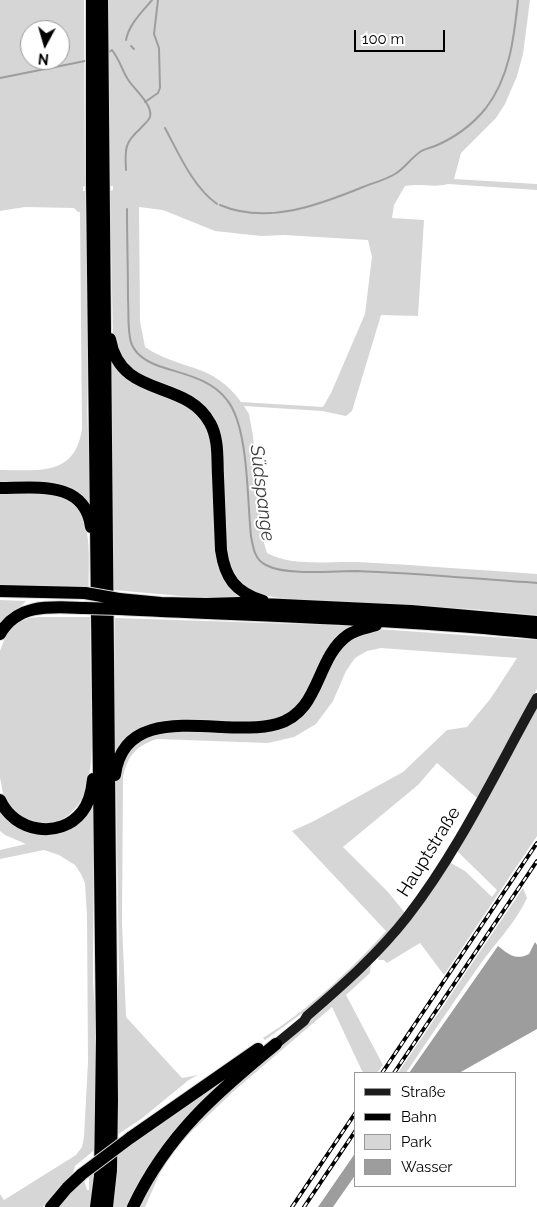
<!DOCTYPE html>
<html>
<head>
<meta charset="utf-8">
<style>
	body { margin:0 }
	#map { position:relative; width:537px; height:1207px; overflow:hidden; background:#fff; font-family:Raleway,sans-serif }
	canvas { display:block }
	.legend { position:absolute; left:354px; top:1072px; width:162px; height:115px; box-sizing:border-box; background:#fff; border:1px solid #999; margin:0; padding:6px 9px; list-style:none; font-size:15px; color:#000 }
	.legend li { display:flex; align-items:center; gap:10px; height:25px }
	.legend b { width:25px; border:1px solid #999 }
	.north { position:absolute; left:20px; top:20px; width:50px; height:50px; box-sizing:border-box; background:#fff; border:1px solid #999; border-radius:50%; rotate:186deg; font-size:14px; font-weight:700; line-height:20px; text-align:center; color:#000 }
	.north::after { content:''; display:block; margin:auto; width:18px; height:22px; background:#000; clip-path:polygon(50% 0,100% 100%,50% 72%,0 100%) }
	.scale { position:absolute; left:354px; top:30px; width:91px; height:22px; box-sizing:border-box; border:2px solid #000; border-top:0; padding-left:6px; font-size:15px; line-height:18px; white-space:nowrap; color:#000; -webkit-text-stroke:4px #fff; paint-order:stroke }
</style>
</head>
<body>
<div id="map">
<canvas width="537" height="1207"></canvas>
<ul class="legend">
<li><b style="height:6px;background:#1c1c1c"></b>Straße</li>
<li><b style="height:6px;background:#000"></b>Bahn</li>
<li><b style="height:14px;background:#d6d6d6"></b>Park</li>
<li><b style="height:14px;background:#9d9d9d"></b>Wasser</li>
</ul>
<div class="north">N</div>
<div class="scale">100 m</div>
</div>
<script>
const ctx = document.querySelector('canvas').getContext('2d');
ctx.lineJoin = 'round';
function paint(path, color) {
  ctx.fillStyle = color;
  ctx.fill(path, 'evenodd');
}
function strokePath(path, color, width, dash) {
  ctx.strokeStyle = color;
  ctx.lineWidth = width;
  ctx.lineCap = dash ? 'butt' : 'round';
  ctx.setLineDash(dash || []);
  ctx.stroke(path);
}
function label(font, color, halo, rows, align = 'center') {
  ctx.font = font + ' Raleway,sans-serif';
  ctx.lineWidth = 4;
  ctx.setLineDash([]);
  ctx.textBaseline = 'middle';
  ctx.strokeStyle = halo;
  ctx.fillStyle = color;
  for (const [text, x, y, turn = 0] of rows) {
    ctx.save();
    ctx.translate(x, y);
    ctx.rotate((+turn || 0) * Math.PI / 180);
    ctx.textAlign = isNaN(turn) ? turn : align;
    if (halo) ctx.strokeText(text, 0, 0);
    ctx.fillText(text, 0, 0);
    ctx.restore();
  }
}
const green = new Path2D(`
	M0,0H84L85,186L83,187V191H85L88,344L87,410L91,509L79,495L0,486V470C38,470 75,477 82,429L80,212H78L74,208L25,207L0,211ZM30,30H60V60H30Z
	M108,0H530L523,54L517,76L505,104L496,118L461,153L454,179L537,184V190L448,184C434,188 420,183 405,186L394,205L392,218L424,220L418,316L381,315L352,411L346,416L322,411L244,406L249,414L253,436L264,543L267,553C293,567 328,561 357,562C417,565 477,570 537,574V615L472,609L286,599L257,594L244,588L227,564L210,416L127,367L113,338L110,191L113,190V186H110ZM139,207L163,210L215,231L261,236L284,235L368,240L372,257L365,314L331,393L323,407L241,402C213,362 180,371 145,347L140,321Z
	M110,355L198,413L211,436L220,561L250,600L192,597L114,590Z
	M0,493C18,493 36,493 54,495C57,496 62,495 65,497C95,510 88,563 89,589L0,586Z
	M0,600L26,601L0,627Z
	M40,617H90C90,646 91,675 91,704C92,732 94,761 86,788C74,827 32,837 8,803C2,796 2,786 0,778V651L8,630L17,623L29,618Z
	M115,618L359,626L292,713L271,722L163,723C133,727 133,735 115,757Z
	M376,629L537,640V689L477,798L437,763L418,785L343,847L388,892L405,913L366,957L308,1009L265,1040L263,1038C308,1010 351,970 386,931L292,831L314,821L403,772L447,730L467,727L491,698L517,658L381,648L367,651L355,658L346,671L333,701L316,724L294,737L268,743L157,739C136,746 128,755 123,777L122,923L126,1017L182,1078L198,1075L190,1079L141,1119L117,1135L116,1022L119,972L116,780L123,755L152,732L280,728L326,674L342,645L361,632Z
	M537,704V836L444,975L420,943L387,963L384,960H378L379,956L449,862L465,871L492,897L497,890L456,850Z
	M93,802V983L97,1033V1148L75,1166C72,1184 52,1191 43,1207H0V1194L4,1200L76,1155L82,1147L84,1137L88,1062L87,915L85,883L81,874L75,865L59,855L44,850L0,859V850L26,844L5,835L0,831V806L54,831Z
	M523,888L527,898C515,924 495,943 479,966C454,1001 430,1037 406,1073H398Z
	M371,964L370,973L346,995L383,1065L377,1073H363L332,1007L235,1090L193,1130L173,1151L160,1173L145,1207H138L184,1132Z
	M235,1070C208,1094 181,1119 160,1149C148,1167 139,1188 129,1207H110L116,1155Z
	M96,1170L92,1207H54L84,1180L87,1190H89V1175Z`);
const water = new Path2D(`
	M535,942L537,945V1029L459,1073H409L498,946C508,954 516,961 529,954Z
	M356,1152V1174L333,1207H318Z`);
const stream = new Path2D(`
	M126,40C129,24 142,12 152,0
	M131,46L134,49
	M109,52L112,50C121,62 122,71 129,81C135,90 153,105 150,117C148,122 143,125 140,129C124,143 125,150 126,170
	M0,78L85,61
	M145,102L158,93L160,88L159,48L154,34L158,0
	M165,128C179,154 193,187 217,204
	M220,205C267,225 319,205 363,187C373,183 385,180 395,174C404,169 411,158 420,152C424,149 430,148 435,146C454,138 473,124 486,108C510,77 514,37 518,0
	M127,209C127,239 128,269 128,300C129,312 127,334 132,345C138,358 151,364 165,368C187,375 212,380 227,400C249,427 247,501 251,536C253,548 255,560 266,565C286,576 332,571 356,571C416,573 477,579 537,583`);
const secondary = new Path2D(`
	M276,1044L304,1021L307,1016C343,985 378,954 407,917C459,850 496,771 537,698`);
const trunk = new Path2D(`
	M92,0V185L102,1037L100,1176L96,1207
	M102,0L112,1099L111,1170L107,1207
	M110,339C121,400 186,378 210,423C219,439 217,459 218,476C219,501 220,525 221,550C225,578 235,592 263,601
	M0,488C36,488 85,480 91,527
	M0,591L85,593
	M119,599L161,603L206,604L240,603L411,611L537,622
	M119,609C258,616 398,619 537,633
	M0,634C18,602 54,607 85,608
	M115,775C125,697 226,739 277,724C321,712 315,658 348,635C357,629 367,628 376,625
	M0,800C14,832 60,840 82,812C90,802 92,790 93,779
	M130,1138L258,1049
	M51,1207L67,1188L82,1174
	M133,1207C167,1135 216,1093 276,1044`);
const rail = new Path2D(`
	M382,1073L537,843
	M394,1073L537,861
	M292,1207L356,1112
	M304,1207L356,1130`);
const trunkBridge = new Path2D(`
	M85,593L119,599
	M85,608L119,609
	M82,1174L130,1138`);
const streetNames = [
	["Hauptstraße",429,852,-58]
];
const waterNames = [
	["Südspange",262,493,83]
];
paint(green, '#d6d6d6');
paint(water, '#9d9d9d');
strokePath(stream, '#9d9d9d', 2);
strokePath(trunk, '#dbdbdb', 14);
strokePath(secondary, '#1c1c1c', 10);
strokePath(trunk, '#000', 12);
strokePath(rail, '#000', 4);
strokePath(rail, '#fff', 2, [5.5]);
strokePath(trunkBridge, '#dbdbdb', 14, []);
strokePath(trunkBridge, '#000', 12);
label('18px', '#000', '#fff', streetNames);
label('italic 19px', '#3e3e3e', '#fff', waterNames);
</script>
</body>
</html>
